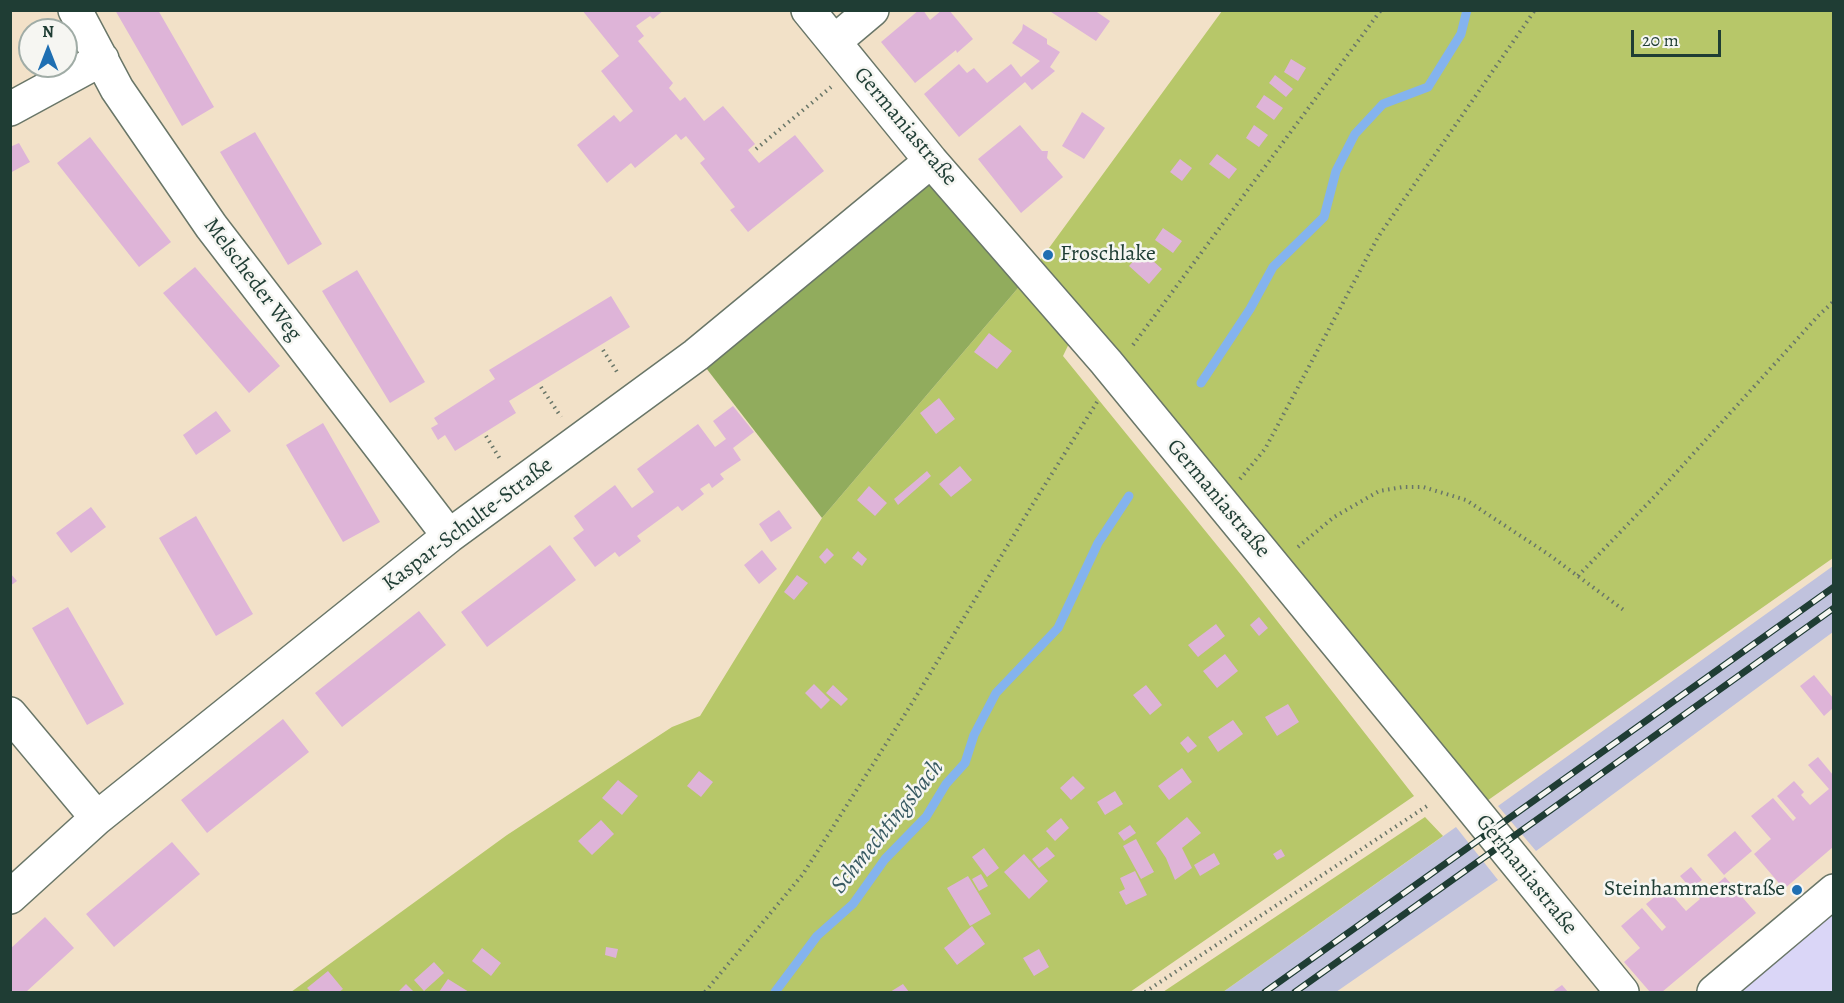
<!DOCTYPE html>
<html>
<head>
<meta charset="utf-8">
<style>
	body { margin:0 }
	#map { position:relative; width:1844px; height:1003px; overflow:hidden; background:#f2e1c8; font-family:Alegreya,serif }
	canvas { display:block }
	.frame { position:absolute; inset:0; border:12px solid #1f3d34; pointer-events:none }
	.north { position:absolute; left:18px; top:18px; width:60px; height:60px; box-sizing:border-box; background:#f6f6f2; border:2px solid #a0aca6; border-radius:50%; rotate:0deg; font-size:16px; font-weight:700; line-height:24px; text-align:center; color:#1f3d34 }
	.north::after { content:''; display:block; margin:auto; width:21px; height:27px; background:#1f6fb2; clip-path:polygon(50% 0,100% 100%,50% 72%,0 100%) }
	.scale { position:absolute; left:1631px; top:30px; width:90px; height:27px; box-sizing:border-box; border:3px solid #1f3d34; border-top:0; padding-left:8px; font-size:18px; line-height:21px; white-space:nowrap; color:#1f3d34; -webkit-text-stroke:4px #f6f6f2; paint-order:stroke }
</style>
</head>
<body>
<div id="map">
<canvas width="1844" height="1003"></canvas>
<div class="frame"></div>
<div class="north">N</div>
<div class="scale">20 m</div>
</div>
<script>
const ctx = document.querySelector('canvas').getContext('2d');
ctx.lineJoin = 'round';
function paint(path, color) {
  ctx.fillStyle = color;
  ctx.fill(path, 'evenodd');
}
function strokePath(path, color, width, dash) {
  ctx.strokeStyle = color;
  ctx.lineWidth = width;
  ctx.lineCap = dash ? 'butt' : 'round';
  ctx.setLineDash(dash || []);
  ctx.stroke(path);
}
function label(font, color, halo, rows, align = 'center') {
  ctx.font = font + ' Alegreya,serif';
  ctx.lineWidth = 5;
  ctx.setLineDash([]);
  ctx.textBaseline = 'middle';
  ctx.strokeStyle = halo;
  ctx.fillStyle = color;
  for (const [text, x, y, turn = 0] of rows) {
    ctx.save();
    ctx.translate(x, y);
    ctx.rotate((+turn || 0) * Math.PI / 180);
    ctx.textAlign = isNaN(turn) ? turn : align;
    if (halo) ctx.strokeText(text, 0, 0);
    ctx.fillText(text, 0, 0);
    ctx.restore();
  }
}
const built = new Path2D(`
	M1833,891V992H1714Z`);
const industrial = new Path2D(`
	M1833,566V632L1536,851L1498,806Z
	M1456,827L1498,880L1336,992H1223Z`);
const green = new Path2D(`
	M1222,11H1833V558L1474,810L1076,329L1063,356L1242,576L1414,796L1130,992H291L507,835L672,727L700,716L822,518L1030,274Z
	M1425,817L1443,836L1223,992H1163Z`);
const forest = new Path2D(`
	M931,161L1030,274L822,518L696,355Z`);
const stream = new Path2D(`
	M1201,383L1250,309L1273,267L1324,217L1336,171L1355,134L1383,104L1428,87L1461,34L1467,10
	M775,992L817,936L853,904L885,859L926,817L946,784L965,763L974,735L996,693L1058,628L1098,543L1129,496`);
const building = new Path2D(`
	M115,10H158L214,107L182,126Z
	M582,10H664L653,19L650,16L636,26L644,36L638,41L673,83L669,88L680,101L685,97L704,121L723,106L755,144L748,150L759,163L795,135L824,171L748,232L730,210L735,207L700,163L705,159L686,136L681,140L676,134L635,168L631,163L607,183L577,145L614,115L620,122L633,111L601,71L619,56Z
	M919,10H923L930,20L942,10H949L973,39L957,53L956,50L915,83L881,42Z
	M1048,10H1094L1110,21L1096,41Z
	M1023,24L1047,39V44L1060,52L1050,67L1055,71L1032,90L1025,82L959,137L924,94L959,64L967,73L974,68L987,83L1011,64L1021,77L1040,61L1012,43L1022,30Z
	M1291,59L1306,68L1298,81L1284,72Z
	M1275,75L1293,89L1286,97L1269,83Z
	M1264,95L1283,108L1274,120L1256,107Z
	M1082,112L1105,128L1084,159L1062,146Z
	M1020,125L1042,151H1048L1047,158L1063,177L1021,213L978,159Z
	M1254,125L1268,135L1259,147L1246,138Z
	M255,132L322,244L288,265L220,152Z
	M90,137L171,242L139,267L57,163Z
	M19,143L30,162L10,173V147Z
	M1217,154L1237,169L1229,179L1209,164Z
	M1180,159L1192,168L1182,181L1170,172Z
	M1163,228L1182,241L1173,253L1155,240Z
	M1142,251L1162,269L1149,284L1129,266Z
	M195,267L280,366L249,393L163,293Z
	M357,270L425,382L390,403L322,291Z
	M611,296L630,327L509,401L516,413L455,451L445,435L438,440L431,428L438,424L434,418L495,379L489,370Z
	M989,333L1012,351L997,369L974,352Z
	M939,398L955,419L936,434L920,413Z
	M733,406L754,432L733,448L741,460L720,474L724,479L712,488L709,483L700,489L704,494L682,511L678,506L637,536L641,541L619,557L615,552L595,567L573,538L584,530L574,516L615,485L632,508L654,492L637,469L698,424L715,447L726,439L713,421Z
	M216,411L231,431L196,455L183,435Z
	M323,423L380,522L343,542L286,445Z
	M960,466L972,480L951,497L939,484Z
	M927,471L931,476L898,505L894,499Z
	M869,486L887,503L875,516L857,500Z
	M91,507L106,527L71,553L56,533Z
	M779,510L792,528L771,542L759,524Z
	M196,516L253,614L216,636L159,538Z
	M550,545L576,580L487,647L461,612Z
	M827,548L834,555L825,564L819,557Z
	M762,550L777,569L759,584L744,565Z
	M858,551L867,559L862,566L852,558Z
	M10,573L17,581L10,586Z
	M797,575L808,583L794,600L784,592Z
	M68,607L124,704L87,725L32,628Z
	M419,611L446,645L342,727L315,693Z
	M1259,617L1268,628L1259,636L1250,625Z
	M1216,624L1225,636L1198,657L1188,645Z
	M1225,654L1238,671L1217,688L1203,671Z
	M1814,675L1833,698V708L1824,716L1800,686Z
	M814,684L830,700L821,709L805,693Z
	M833,685L848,699L841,706L826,693Z
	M1146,685L1162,705L1150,715L1133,695Z
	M1288,704L1299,722L1277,736L1265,717Z
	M283,719L309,752L207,833L181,800Z
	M1233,720L1243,734L1218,752L1208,737Z
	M1188,736L1197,746L1188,753L1180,743Z
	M1818,757L1833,775V847L1784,889L1754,854L1771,839L1751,816L1773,798L1793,821L1796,818L1777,796L1794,781L1804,792L1801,795L1810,805L1829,789L1808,765Z
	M1182,768L1192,782L1169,800L1158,786Z
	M699,771L713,782L701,797L687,786Z
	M1073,776L1085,788L1071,800L1060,788Z
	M618,780L638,796L622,815L602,798Z
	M1115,791L1123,804L1105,815L1097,802Z
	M1187,817L1201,833L1182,848L1192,868L1175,880L1166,858L1156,843Z
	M1061,818L1069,828L1055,841L1046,831Z
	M601,820L614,834L592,855L578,841Z
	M1130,825L1136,833L1124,841L1118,833Z
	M1735,831L1752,851L1724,875L1707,855Z
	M1136,839L1154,872L1141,879L1123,846Z
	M172,842L200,874L114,947L86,914Z
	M1047,847L1055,856L1039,868L1032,859Z
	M984,848L999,868L987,877L972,857Z
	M1281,849L1285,856L1277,860L1273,854Z
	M1214,853L1220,864L1200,876L1194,865Z
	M1024,854L1048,881L1029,899L1004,872Z
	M1691,867L1702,880L1698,883L1707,893L1725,877L1756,913L1662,992H1650L1624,962L1640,948L1621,926L1642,908L1662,931L1666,927L1646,904L1666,888L1686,911L1700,899L1680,876Z
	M1135,871L1147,895L1126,905L1119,892L1125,889L1120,878Z
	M981,874L988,886L979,891L972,879Z
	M968,876L991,914L970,926L947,888Z
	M45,917L74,948L26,992H10V949Z
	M972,926L985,944L957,965L944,948Z
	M606,947L618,949L616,958L605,955Z
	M482,948L501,963L491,976L472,961Z
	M1039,949L1049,967L1034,976L1023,958Z
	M434,962L444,973L424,991L414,980Z
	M328,971L343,989L339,992H311L307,988Z
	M448,979L469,992H439Z
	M406,984L414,992H398Z
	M903,984L909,992H890Z
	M1562,985L1568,992H1552Z`);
const path = new Path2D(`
	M756,149L831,87
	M1133,345L1381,10
	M603,350L619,375
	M541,387L561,417
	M486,436L500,459
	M1240,479L1265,449L1378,237L1535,10
	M1298,547L1334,517L1379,491L1403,487H1423L1466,500L1548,554L1625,611
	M1578,576L1655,496L1818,316L1834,301
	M705,992L803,874L914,700L1031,507L1097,402
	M1145,992L1430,804`);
const minor = new Path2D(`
	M75,10L117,89L211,226L449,536
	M808,10L931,161L1106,362L1455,787L1622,992
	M834,42L872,10
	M10,109L102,59
	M10,714L97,818
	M10,897L97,818L449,536L696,355L931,161
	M1714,992L1834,891`);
const rail = new Path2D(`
	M1265,992L1834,587
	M1295,992L1834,608`);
const markers = [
	[1048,255,6,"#1f6fb2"],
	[1797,890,6,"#1f6fb2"]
];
const streetNames = [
	["Germaniastraße",905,127,50],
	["Melscheder Weg",252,280,53],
	["Germaniastraße",1218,499,50],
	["Kaspar-Schulte-Straße",468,525,-37],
	["Germaniastraße",1526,875,51]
];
const poiNames = [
	["Froschlake",1060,255],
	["Steinhammerstraße",1785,890,"right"]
];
const waterNames = [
	["Schmechtingsbach",888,827,-51]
];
paint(built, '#dad6f7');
paint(industrial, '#c0c2dd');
paint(green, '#b7c769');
paint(forest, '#91ac5d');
strokePath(stream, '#84b3ee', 9);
paint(building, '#deb4d8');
strokePath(minor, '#697668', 36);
strokePath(path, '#697668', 4, [1.5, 4.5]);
strokePath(minor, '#fff', 33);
strokePath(rail, '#1f3d34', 7);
strokePath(rail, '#f6f6f2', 4.5, [14]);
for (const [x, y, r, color] of markers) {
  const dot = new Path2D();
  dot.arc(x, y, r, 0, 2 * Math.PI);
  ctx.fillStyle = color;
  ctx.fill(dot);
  strokePath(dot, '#f6f6f2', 2);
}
label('22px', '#1f3d34', '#f6f6f2', streetNames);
label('22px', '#1f3d34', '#f6f6f2', poiNames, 'left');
label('italic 24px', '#385a62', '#f6f6f2', waterNames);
</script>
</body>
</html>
